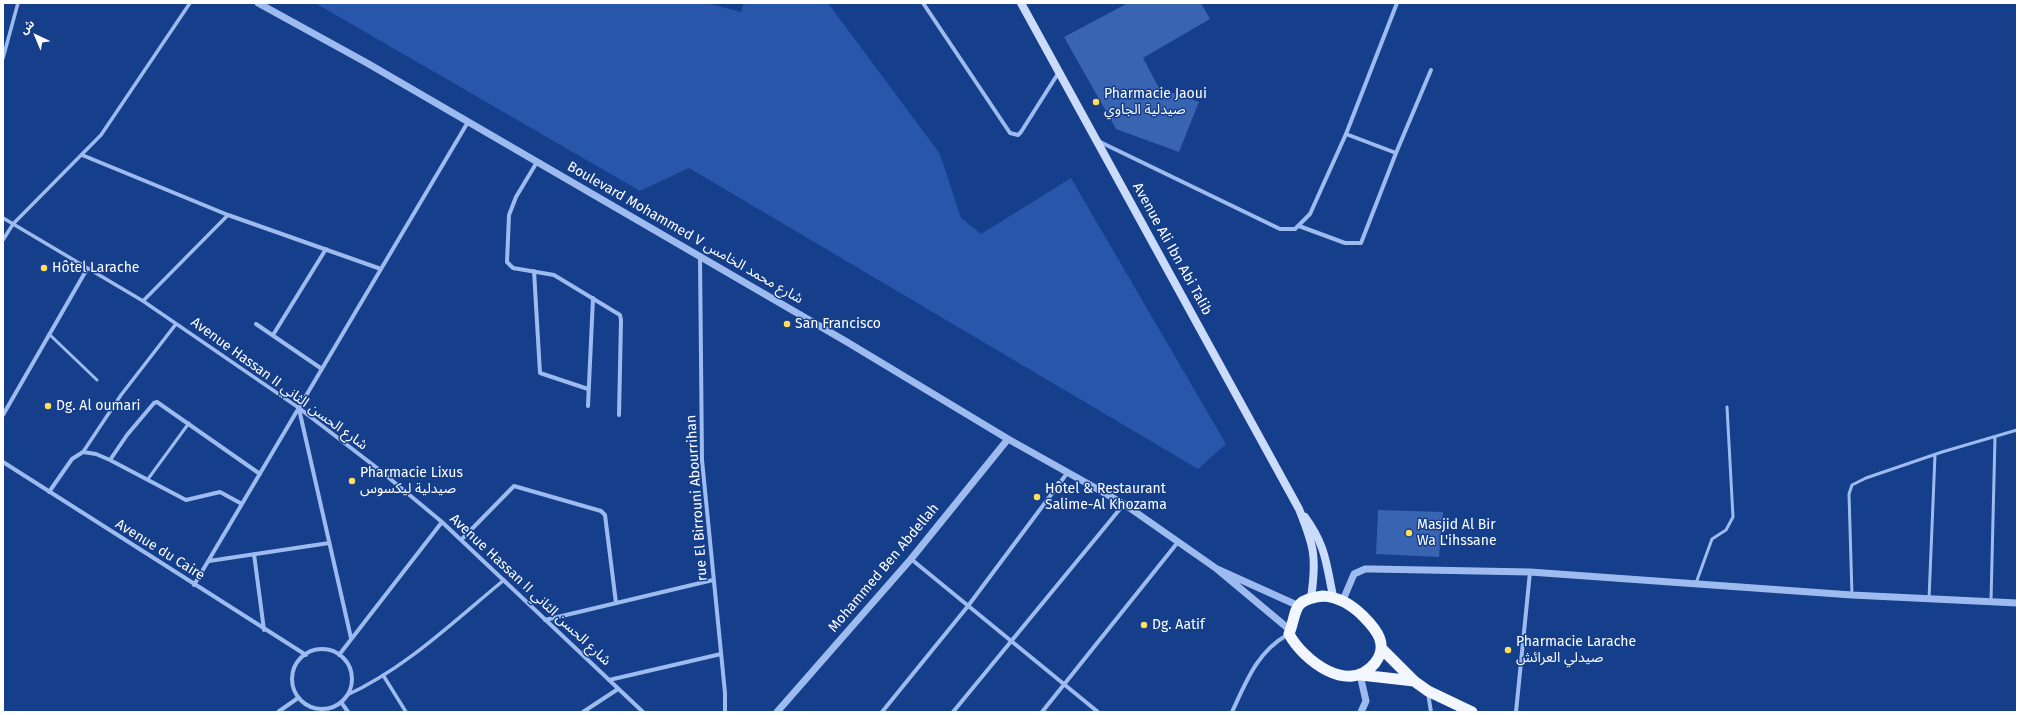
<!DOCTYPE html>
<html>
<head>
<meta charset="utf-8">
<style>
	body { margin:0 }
	#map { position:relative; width:2020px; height:715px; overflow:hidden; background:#153e8b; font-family:"Fira Sans","Noto Sans Arabic",sans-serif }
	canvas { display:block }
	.frame { position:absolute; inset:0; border:4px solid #fff; pointer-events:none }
	.north { position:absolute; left:16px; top:16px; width:40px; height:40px; -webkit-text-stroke:3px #153e8b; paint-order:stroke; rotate:316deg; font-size:11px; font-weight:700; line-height:16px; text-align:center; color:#fff }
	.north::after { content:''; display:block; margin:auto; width:14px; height:18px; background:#fff; clip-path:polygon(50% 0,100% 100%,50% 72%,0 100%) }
</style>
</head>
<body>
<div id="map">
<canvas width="2020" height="715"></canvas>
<div class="frame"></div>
<div class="north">ش</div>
</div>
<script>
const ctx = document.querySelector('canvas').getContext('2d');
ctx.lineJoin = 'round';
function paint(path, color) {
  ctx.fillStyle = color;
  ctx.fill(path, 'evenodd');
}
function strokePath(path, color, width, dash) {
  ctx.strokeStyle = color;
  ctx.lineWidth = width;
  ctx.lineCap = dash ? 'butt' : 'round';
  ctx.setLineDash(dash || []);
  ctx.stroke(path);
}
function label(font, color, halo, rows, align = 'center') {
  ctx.font = font + ' "Fira Sans","Noto Sans Arabic",sans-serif';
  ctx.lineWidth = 3;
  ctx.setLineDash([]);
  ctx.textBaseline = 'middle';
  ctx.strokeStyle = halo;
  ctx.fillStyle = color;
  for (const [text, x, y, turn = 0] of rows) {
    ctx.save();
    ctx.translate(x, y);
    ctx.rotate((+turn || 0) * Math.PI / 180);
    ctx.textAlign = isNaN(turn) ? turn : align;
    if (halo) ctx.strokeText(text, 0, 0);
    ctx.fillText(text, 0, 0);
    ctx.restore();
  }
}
const green = new Path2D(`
	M315,3H706L741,12L744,3H828L940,154L961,218L981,234L1071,178L1226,444L1198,469L689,168L640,191Z`);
const building = new Path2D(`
	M1128,3H1201L1210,19L1143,58L1159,88L1199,102L1179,152L1116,129L1064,37Z
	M1378,510L1443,512L1439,557L1376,554Z`);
const service = new Path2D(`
	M49,334L97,380
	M148,479L189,423
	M1696,583L1712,539L1726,530L1733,517L1727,407
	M1852,595L1849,494L1852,485L1866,478L1942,452L2017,430
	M1929,599L1935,455
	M1991,601L1995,437`);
const pedestrian = new Path2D(`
	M3,58L18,3
	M3,218L143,301L299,408
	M3,240L13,224L101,135L190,3
	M143,301L228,215
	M83,452L121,395L176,324
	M383,675L406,712
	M347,695C406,668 454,621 504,580`);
const minor = new Path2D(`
	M923,3L1010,133L1018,135L1021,132L1059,72
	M1346,134L1396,153
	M1098,141L1280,229H1295L1310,214L1346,134L1397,3
	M82,155L228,215L381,269
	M537,162L516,197L509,215L507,262L513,268L554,275L620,315L621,320L619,415
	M1299,226L1345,243H1361L1396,153L1431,70
	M700,257L702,460L725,693V712
	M534,271L540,373L588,389
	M256,324L322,369
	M273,335L326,249
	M588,406L593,298
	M299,408L377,468L442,522L643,712
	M299,409L351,638
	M3,415L87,269
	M110,460L127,435L154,403L157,402L260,474
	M3,462L306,655
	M49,492L72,459L83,452L96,454L110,460L186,500L220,492L242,504
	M461,540L514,486L601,511L605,515L616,603
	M254,554L264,630
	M911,559L1098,712
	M209,561L329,543
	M194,585L468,122
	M545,620L713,580
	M292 679a30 30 0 1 1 60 0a30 30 0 1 1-60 0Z
	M339,655L442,522
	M609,680L721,654
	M1428,693L1431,712
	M341,702L348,712
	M278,712L298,698
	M583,712L618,689
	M882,712L968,606L1068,472
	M953,712L1124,504
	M1042,712L1178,542
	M1232,712C1246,682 1257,652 1287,635
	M1516,712L1530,572`);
const tertiary = new Path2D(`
	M258,3L367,63L847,342L1008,439L1124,504L1217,569
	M1343,600L1354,574L1365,569H1372L1530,572L1852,595L2017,603
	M1290,630L1217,569L1299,606
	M1360,675L1366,701L1361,712
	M777,712L911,559L1008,439`);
const secondary = new Path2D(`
	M1021,3L1299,509C1314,546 1317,557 1311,598
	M1305,517C1326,546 1326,563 1333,596`);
const trunk = new Path2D(`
	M1323,596C1339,597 1352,605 1363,616C1377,630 1389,645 1375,663C1349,696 1303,660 1289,634C1298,610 1291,600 1323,596Z
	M1382,649L1414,681L1428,691L1472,712
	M1361,675L1414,681`);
const markers = [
	[1096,102,4,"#ffde5c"],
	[44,268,4,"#ffde5c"],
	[787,324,4,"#ffde5c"],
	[48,406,4,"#ffde5c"],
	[352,481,4,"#ffde5c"],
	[1037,497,4,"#ffde5c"],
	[1409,533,4,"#ffde5c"],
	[1144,625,4,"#ffde5c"],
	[1508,650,4,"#ffde5c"]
];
const poiNames = [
	["Pharmacie Jaoui",1104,94],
	["صيدلية الجاوي",1104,110],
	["Hôtel Larache",52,268],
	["San Francisco",795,324],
	["Dg. Al oumari",56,406],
	["Pharmacie Lixus",360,473],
	["صيدلية ليكسوس",360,489],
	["Hôtel & Restaurant",1045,489],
	["Salime-Al Khozama",1045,505],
	["Masjid Al Bir",1417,525],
	["Wa L'ihssane",1417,541],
	["Dg. Aatif",1152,625],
	["Pharmacie Larache",1516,642],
	["صيدلي العرائش",1516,658]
];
const streetNames = [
	["Boulevard Mohammed V شارع محمد الخامس",685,233,30],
	["Avenue Ali Ibn Abi Talib",1172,249,61],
	["Avenue Hassan II شارع الحسن الثاني",279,384,36],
	["rue El Birrouni Abourrihan",697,498,-94],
	["Avenue du Caire",160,550,32],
	["Mohammed Ben Abdellah",884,568,-50],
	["Avenue Hassan II شارع الحسن الثاني",530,590,43]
];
paint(green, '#2756aa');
paint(building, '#3964b2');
strokePath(service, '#9ebbef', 3);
strokePath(pedestrian, '#9ebbef', 3.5);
strokePath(minor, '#9ebbef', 4);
strokePath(tertiary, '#9ebbef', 7);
strokePath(secondary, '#cbdcfb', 8);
strokePath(trunk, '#f2f6ff', 11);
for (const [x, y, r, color] of markers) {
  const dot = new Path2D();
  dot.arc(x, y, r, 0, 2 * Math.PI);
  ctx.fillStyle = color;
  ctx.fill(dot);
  strokePath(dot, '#153e8b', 1.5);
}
label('14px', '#fff', '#153e8b', poiNames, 'left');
label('14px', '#fff', '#153e8b', streetNames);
</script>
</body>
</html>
